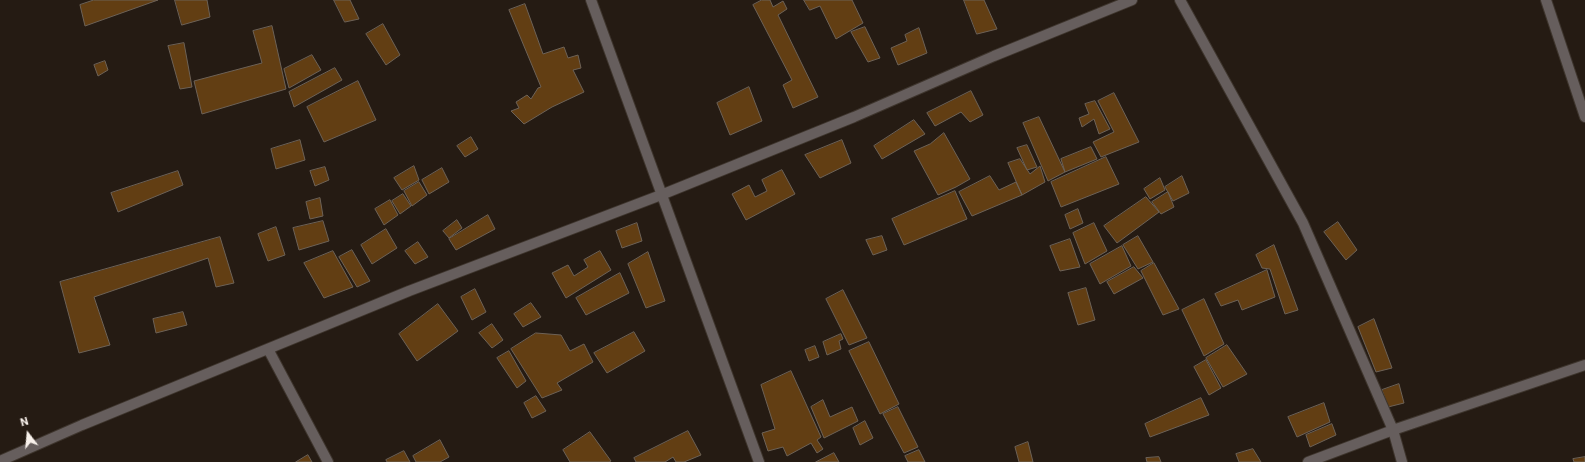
<!DOCTYPE html>
<html>
<head>
<meta charset="utf-8">
<style>
	body { margin:0 }
	#map { position:relative; width:1585px; height:462px; overflow:hidden; background:#251b13; font-family:Roboto,sans-serif }
	canvas { display:block }
	.north { position:absolute; left:8px; top:414px; width:40px; height:40px; -webkit-text-stroke:3px #251b13; paint-order:stroke; rotate:344deg; font-size:11px; font-weight:700; line-height:16px; text-align:center; color:#f8f1eb }
	.north::after { content:''; display:block; margin:auto; width:14px; height:18px; background:#f8f1eb; clip-path:polygon(50% 0,100% 100%,50% 72%,0 100%) }
</style>
</head>
<body>
<div id="map">
<canvas width="1585" height="462"></canvas>
<div class="north">N</div>
</div>
<script>
const ctx = document.querySelector('canvas').getContext('2d');
ctx.lineJoin = 'round';
function paint(path, color) {
  ctx.fillStyle = color;
  ctx.fill(path, 'evenodd');
}
function strokePath(path, color, width, dash) {
  ctx.strokeStyle = color;
  ctx.lineWidth = width;
  ctx.lineCap = dash ? 'butt' : 'round';
  ctx.setLineDash(dash || []);
  ctx.stroke(path);
}
const building = new Path2D(`
	M94,0H158L85,26L80,5Z
	M175,0H207L210,17L182,25Z
	M334,0H350L359,19L345,22Z
	M762,0H770L773,7L783,1L787,9L778,15L818,97L793,108L783,85L792,80L753,5Z
	M804,0H852L863,23L836,39L820,6L810,10Z
	M964,0H984L997,29L977,34Z
	M525,4L543,54L564,47L568,58L578,55L581,68L573,70L584,92L552,107L524,124L511,111L519,108L516,102L527,95L531,99L538,88L541,87L509,10Z
	M383,24L400,55L386,65L366,34Z
	M272,26L286,89L202,114L194,81L262,63L253,31Z
	M865,27L880,58L868,62L851,32Z
	M919,28L927,53L898,65L891,48L907,41L905,35Z
	M184,43L192,87L180,89L168,46Z
	M312,55L321,70L289,88L284,69Z
	M105,61L108,70L98,76L94,65Z
	M335,68L342,80L294,107L289,92Z
	M358,81L376,120L324,142L307,107Z
	M749,87L762,121L730,135L717,103Z
	M971,91L983,115L970,122L961,112L935,126L927,113Z
	M1114,93L1139,142L1101,157L1093,142L1114,132L1098,101Z
	M1095,101L1110,129L1099,134L1094,119L1082,127L1079,118L1089,114L1085,104Z
	M1039,117L1065,172L1048,181L1023,123Z
	M914,120L925,134L882,159L874,146Z
	M944,133L970,179L956,187L938,195L914,151L930,144Z
	M471,137L478,149L465,157L457,146Z
	M300,140L305,160L276,169L271,149Z
	M842,140L851,163L820,178L805,155Z
	M1027,145L1037,167L1027,170L1017,148Z
	M1091,147L1097,159L1065,172L1061,159Z
	M1106,157L1119,184L1061,207L1051,182Z
	M1020,159L1030,174L1040,166L1045,182L1022,195L1008,163Z
	M414,166L419,180L402,190L394,178Z
	M325,167L329,180L315,186L310,171Z
	M442,168L449,182L429,194L422,180Z
	M782,170L795,194L746,220L732,194L749,185L755,197L767,191L762,180Z
	M178,171L183,185L118,212L111,193Z
	M990,176L999,190L1016,182L1022,195L972,216L959,192Z
	M1182,176L1189,193L1173,201L1165,187Z
	M1160,178L1165,190L1150,199L1144,189Z
	M419,182L427,195L412,206L404,191Z
	M955,191L967,219L904,245L892,219Z
	M1168,192L1174,207L1161,214L1152,202Z
	M403,194L411,206L400,214L392,201Z
	M1146,197L1159,212L1117,243L1104,226Z
	M320,198L323,216L310,219L306,202Z
	M390,200L398,215L384,225L375,209Z
	M1078,209L1083,223L1070,229L1065,215Z
	M488,215L495,229L456,250L449,239Z
	M457,220L462,228L449,238L443,231Z
	M323,221L329,241L299,250L293,228Z
	M1338,222L1357,250L1346,260L1324,232Z
	M637,223L642,241L622,248L616,231Z
	M1094,223L1107,251L1085,264L1073,233Z
	M276,227L285,255L268,261L258,234Z
	M386,229L397,248L372,264L361,245Z
	M882,236L887,250L873,255L866,240Z
	M1138,236L1153,262L1138,269L1123,245Z
	M220,237L234,283L216,287L208,258L94,297L110,345L79,353L60,282Z
	M1070,239L1080,267L1060,271L1050,246Z
	M418,242L428,257L415,264L405,251Z
	M1274,245L1298,310L1285,314L1270,269L1262,268L1256,255Z
	M1122,246L1131,266L1100,284L1090,264Z
	M352,250L370,281L357,287L339,257Z
	M333,251L353,287L324,298L304,263Z
	M600,251L611,270L566,298L552,273L568,265L574,276L588,267L584,260Z
	M648,252L665,301L646,308L628,264Z
	M1154,263L1179,309L1163,315L1141,271Z
	M1134,267L1143,278L1114,294L1107,282Z
	M1267,270L1275,297L1242,310L1238,300L1221,306L1215,294Z
	M620,273L629,293L586,315L576,298Z
	M1086,288L1095,320L1078,325L1068,293Z
	M475,289L486,312L472,320L461,297Z
	M843,290L867,338L849,345L826,299Z
	M1204,299L1224,344L1204,356L1182,310Z
	M531,303L541,317L523,327L514,314Z
	M438,304L458,331L417,361L399,334Z
	M183,312L187,325L156,333L153,319Z
	M1374,319L1392,368L1376,372L1358,327Z
	M492,324L503,340L492,348L479,333Z
	M634,332L645,351L607,373L594,353Z
	M536,333L561,335L570,351L584,344L593,362L557,383L562,390L542,398L511,349Z
	M841,334L843,339L839,341L841,349L827,355L823,342Z
	M869,342L899,404L880,414L849,351Z
	M1227,345L1247,374L1223,387L1206,358Z
	M815,346L819,357L809,361L805,350Z
	M509,351L526,381L517,388L497,358Z
	M1206,360L1221,388L1209,395L1194,367Z
	M791,371L821,437L817,440L823,449L817,453L811,443L787,456L783,447L768,451L762,433L775,429L761,385Z
	M1399,384L1404,403L1388,407L1382,390Z
	M536,396L546,411L532,418L524,403Z
	M1201,398L1209,415L1150,437L1145,424Z
	M823,400L830,417L852,407L858,421L824,438L811,407Z
	M1324,403L1330,422L1297,437L1288,417Z
	M898,407L918,447L904,453L883,414Z
	M865,421L873,438L860,445L853,428Z
	M1332,424L1336,435L1310,447L1306,435Z
	M688,431L701,455L684,462H676L673,457L665,462H636L634,458Z
	M590,432L611,461L609,462H570L563,450Z
	M440,440L449,457L440,462H416L413,456Z
	M1028,442L1033,462H1019L1015,447Z
	M1253,449L1261,462H1239L1236,454Z
	M919,450L925,462H908L905,456Z
	M404,451L410,462H387L386,460Z
	M834,453L839,462H816Z
	M308,455L312,462H296Z
	M1159,457L1161,462H1147L1146,458Z
	M1585,457V462H1574L1573,459Z`);
const minor = new Path2D(`
	M591,0L759,462
	M1180,0L1303,223L1393,430L1402,462
	M1546,0L1585,117
	M268,349L328,462
	M0,461L82,425L409,291L661,195L854,117L994,56L1132,0
	M1308,462L1393,430L1585,365`);
paint(building, '#623e13');
strokePath(building, '#6d6257', 1);
strokePath(minor, '#3e352d', 12);
strokePath(minor, '#665e5d', 10);
</script>
</body>
</html>
